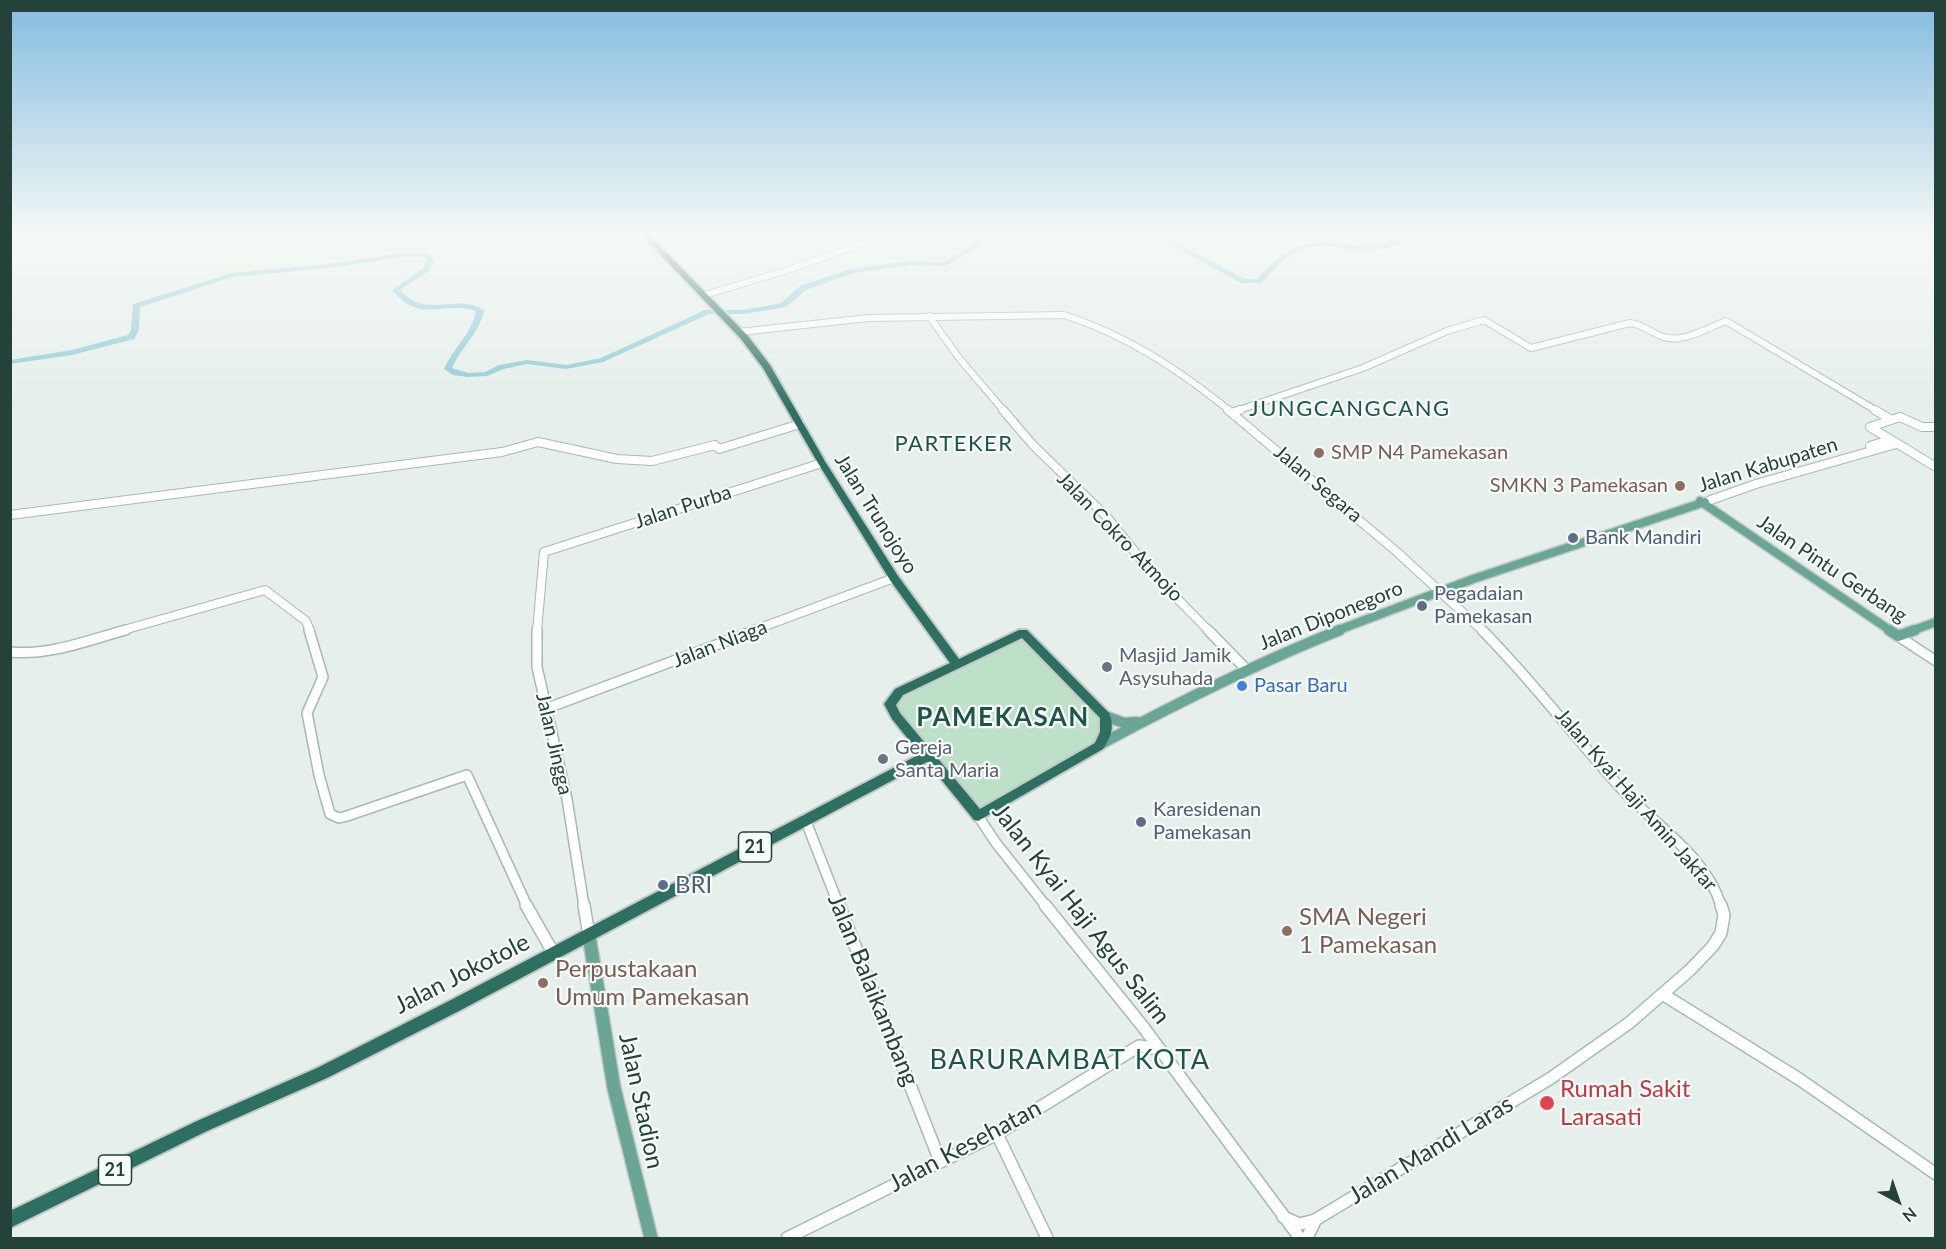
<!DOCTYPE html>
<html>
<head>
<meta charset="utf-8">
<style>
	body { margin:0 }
	#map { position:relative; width:1946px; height:1249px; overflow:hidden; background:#e6efeb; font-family:Lato,sans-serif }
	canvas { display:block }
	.frame { position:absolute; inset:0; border:12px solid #24423a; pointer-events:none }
	.north { position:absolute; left:1868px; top:1171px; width:60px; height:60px; -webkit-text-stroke:4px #f7fbf9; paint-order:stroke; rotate:140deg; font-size:16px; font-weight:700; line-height:24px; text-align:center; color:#24423a }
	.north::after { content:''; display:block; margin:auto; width:21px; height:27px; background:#24423a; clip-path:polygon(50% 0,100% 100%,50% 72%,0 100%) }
</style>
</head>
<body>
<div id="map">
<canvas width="1946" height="1249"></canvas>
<div class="frame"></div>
<div class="north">N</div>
</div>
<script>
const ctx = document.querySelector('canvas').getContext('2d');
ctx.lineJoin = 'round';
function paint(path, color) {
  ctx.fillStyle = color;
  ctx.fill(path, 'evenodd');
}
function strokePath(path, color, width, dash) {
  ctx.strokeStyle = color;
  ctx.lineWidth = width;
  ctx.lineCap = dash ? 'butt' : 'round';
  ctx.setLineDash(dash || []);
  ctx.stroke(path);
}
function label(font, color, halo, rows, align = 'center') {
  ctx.font = font + ' Lato,sans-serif';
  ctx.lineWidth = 4.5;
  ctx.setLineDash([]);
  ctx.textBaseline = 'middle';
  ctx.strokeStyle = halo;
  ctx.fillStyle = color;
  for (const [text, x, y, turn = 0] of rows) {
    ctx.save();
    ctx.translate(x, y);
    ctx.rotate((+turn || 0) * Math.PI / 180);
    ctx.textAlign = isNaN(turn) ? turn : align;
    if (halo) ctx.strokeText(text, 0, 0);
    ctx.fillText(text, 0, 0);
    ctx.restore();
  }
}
const green = new Path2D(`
	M1025,637L1106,719L1111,734L983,807L978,806L954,784L897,709L896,701L908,690Z`);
const river = new Path2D(`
	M983,235H990L971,251L945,266L909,265L854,273L806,290L786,307L744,314H709L603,362L566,369L527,364L504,369L487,376L468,377L453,375L444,369C453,348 472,334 476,311C443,300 420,325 392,290L423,268L427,260L425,257H401L336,267L233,277L140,307L139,330L134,339L72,355L10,364V360L72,350L128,335L131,330L133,304L232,273L336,263L401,253H427L434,260L429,271L400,290C426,320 456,292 484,310C480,333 461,347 452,368L468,373L485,372L499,365L527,360L566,365L601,358L705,310H744L781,303L800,286L850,269L909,261L942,263L967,249Z
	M1154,235H1162L1245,279H1257C1277,257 1297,240 1328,243C1343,244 1358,246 1374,245C1389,243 1404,234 1418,235C1399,249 1370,251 1347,249C1333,247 1318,244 1305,248C1287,254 1274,269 1262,283H1241Z`);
const secondaryFar3 = new Path2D(`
	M705,295L791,269L885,235
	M929,316L959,358L1004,411
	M739,332L869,318L1064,315C1127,335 1179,370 1230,411
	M1236,411L1363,368L1447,331L1484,320L1531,348L1630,323C1642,324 1650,332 1661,336C1681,345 1707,328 1726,321L1877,411`);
const secondaryFar2 = new Path2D(`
	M1003,410L1033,445L1106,516L1152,573L1209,631
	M1228,410L1397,552L1483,631
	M1875,410L1890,419
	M1232,413L1240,410
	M1936,427H1922L1900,417L1870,427L1936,467
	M1870,446L1889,440
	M1705,502L1756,484L1896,444
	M10,515L502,452L538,442L617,459L652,461L715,445L719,449L800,424
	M120,631L265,590L306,621L310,631
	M537,631L544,552L822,463
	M752,631L894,578`);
const secondaryFar1 = new Path2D(`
	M309,630L323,677L307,713L319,775L330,814L339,818L347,816L467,775L527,906
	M537,630V667L567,799L584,906
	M1208,630L1247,670
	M1482,630C1531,679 1572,734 1618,785C1652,824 1706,854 1721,906
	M1898,636L1936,661
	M10,652C50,656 88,640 126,630
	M545,709L756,630
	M978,816L996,843L1046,906
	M805,819L839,906`);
const secondary = new Path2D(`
	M526,905L554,954
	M584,905L589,936
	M839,905L940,1161
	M1045,905L1144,1028L1300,1238
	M1664,995L1799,1079L1936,1174
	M997,1134L1047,1238
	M1283,1217L1300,1224L1315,1220L1551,1078L1629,1023L1690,970L1713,946L1721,933L1724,915L1721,905
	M787,1238L997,1134L1139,1046L1158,1049
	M1307,1238L1315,1221`);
const primaryFar2 = new Path2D(`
	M1700,501L1891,631
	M1336,631L1473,579L1705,502
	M1911,631L1936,622`);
const primaryFar1 = new Path2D(`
	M1889,630L1898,636L1915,630
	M1105,716L1124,723L1137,722
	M1099,745C1177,703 1257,663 1340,630`);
const primary = new Path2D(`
	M589,936L614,1088L651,1238`);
const highway = new Path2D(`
	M642,235H649L747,335L770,365L826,463L898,576L959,659L1019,630H1027L1109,713C1115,727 1111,737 1103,749L978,821L974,820L927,762L459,1011L327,1078L207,1131L10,1228V1211L197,1121L317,1068L449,1001L920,754L892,719L884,704L895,689L950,663L890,580L818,463L763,368L741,339ZM1022,638L1100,718V732L1095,743L980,809L900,713L896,705L903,695Z`);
const markers = [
	[1319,453,6,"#8d6e63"],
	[1680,486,6,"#8d6e63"],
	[1573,538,6,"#5c6f8a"],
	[1422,606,6,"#5c6f8a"],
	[1107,667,6,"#6b7280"],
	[1242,686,6,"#3f7fe0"],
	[883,759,6,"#6b7280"],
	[1141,822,6,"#5c6f8a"],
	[663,885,6,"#5c6f8a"],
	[1287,931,6,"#8d6e63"],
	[543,983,6,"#8d6e63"],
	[1547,1103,8,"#e0444e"]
];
const shields = [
	[755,847,33],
	[115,1170,33]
];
const shieldNames = [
	["21",755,847],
	["21",115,1170]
];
const educationNames = [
	["SMP N4 Pamekasan",1331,453],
	["SMKN 3 Pamekasan",1668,486,"right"]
];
const streetNames = [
	["Jalan Kabupaten",1768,465,-17],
	["Jalan Segara",1318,484,40],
	["Jalan Purba",683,507,-18],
	["Jalan Trunojoyo",876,514,58],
	["Jalan Cokro Atmojo",1120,537,46],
	["Jalan Pintu Gerbang",1832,569,34],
	["Jalan Diponegoro",1331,616,-22],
	["Jalan Niaga",720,644,-21],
	["Jalan Jingga",554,744,77],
	["Jalan Kyai Haji Amin Jakfar",1636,800,49]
];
const serviceNames = [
	["Bank Mandiri",1585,538],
	["Pegadaian",1434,594],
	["Pamekasan",1434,617],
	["Karesidenan",1153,810],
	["Pamekasan",1153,833]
];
const worshipNames = [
	["Masjid Jamik",1119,656],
	["Asysuhada",1119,679],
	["Gereja",895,748],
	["Santa Maria",895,771]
];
const shopNames = [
	["Pasar Baru",1254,686]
];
const quarterNames = [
	["JUNGCANGCANG",1350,409],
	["PARTEKER",954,444]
];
const nearServicenames = [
	["BRI",675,885]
];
const nearStreetnames = [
	["Jalan Kyai Haji Agus Salim",1081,914,52],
	["Jalan Jokotole",462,974,-27],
	["Jalan Balaikambang",873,990,68],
	["Jalan Stadion",641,1101,78],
	["Jalan Kesehatan",965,1146,-28],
	["Jalan Mandi Laras",1431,1150,-31]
];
const nearEducationnames = [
	["SMA Negeri",1299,917],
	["1 Pamekasan",1299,945],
	["Perpustakaan",555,969],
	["Umum Pamekasan",555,997]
];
const nearHealthnames = [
	["Rumah Sakit",1560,1089],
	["Larasati",1560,1117]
];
const districtNames = [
	["PAMEKASAN",1003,718]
];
const nearQuarternames = [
	["BARURAMBAT KOTA",1070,1060]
];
paint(green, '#bfe0c8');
paint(river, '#8ec9d4');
strokePath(secondaryFar3, '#a4bbb3', 8);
strokePath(secondaryFar2, '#a4bbb3', 10);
strokePath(secondaryFar1, '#a4bbb3', 12);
strokePath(secondary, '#a4bbb3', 14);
strokePath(primaryFar2, '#c2cac8', 11);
strokePath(primaryFar1, '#c2cac8', 13);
strokePath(primary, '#c2cac8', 16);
strokePath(highway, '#c2cac8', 4);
strokePath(secondaryFar3, '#fff', 6);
strokePath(secondaryFar2, '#fff', 8);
strokePath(secondaryFar1, '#fff', 9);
strokePath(secondary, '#fff', 11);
strokePath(primaryFar2, '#6aa596', 8);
strokePath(primaryFar1, '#6aa596', 10);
strokePath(primary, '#6aa596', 13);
paint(highway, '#2f6f62');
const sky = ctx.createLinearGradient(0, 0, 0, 410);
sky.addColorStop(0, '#84bce0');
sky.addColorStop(0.57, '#f4f8f6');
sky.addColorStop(1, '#f4f8f600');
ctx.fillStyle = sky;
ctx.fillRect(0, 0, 1946, 410);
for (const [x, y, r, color] of markers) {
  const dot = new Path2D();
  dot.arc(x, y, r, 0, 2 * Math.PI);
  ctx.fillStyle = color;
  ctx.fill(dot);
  strokePath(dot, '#f7fbf9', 2);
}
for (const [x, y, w] of shields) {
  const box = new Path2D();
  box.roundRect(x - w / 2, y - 15, w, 30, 4.5);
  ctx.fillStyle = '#f7fbf9';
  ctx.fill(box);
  strokePath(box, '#24423a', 1.5);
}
label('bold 18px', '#24423a', null, shieldNames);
label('20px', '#785e54', '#f7fbf9', educationNames, 'left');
label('20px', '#24423a', '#f7fbf9', streetNames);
label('20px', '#4e5e75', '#f7fbf9', serviceNames, 'left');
label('20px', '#5b616d', '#f7fbf9', worshipNames, 'left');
label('20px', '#366cbe', '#f7fbf9', shopNames, 'left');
ctx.letterSpacing = '1.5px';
label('22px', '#1f5548', '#f7fbf9', quarterNames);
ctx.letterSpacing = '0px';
label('24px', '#4e5e75', '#f7fbf9', nearServicenames, 'left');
label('24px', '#24423a', '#f7fbf9', nearStreetnames);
label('24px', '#785e54', '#f7fbf9', nearEducationnames, 'left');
label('24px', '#be3a42', '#f7fbf9', nearHealthnames, 'left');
ctx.letterSpacing = '1.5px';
label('bold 26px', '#1f5548', '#f7fbf9', districtNames);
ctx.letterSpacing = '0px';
ctx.letterSpacing = '1.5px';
label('27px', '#1f5548', '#f7fbf9', nearQuarternames);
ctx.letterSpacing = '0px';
</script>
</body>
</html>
